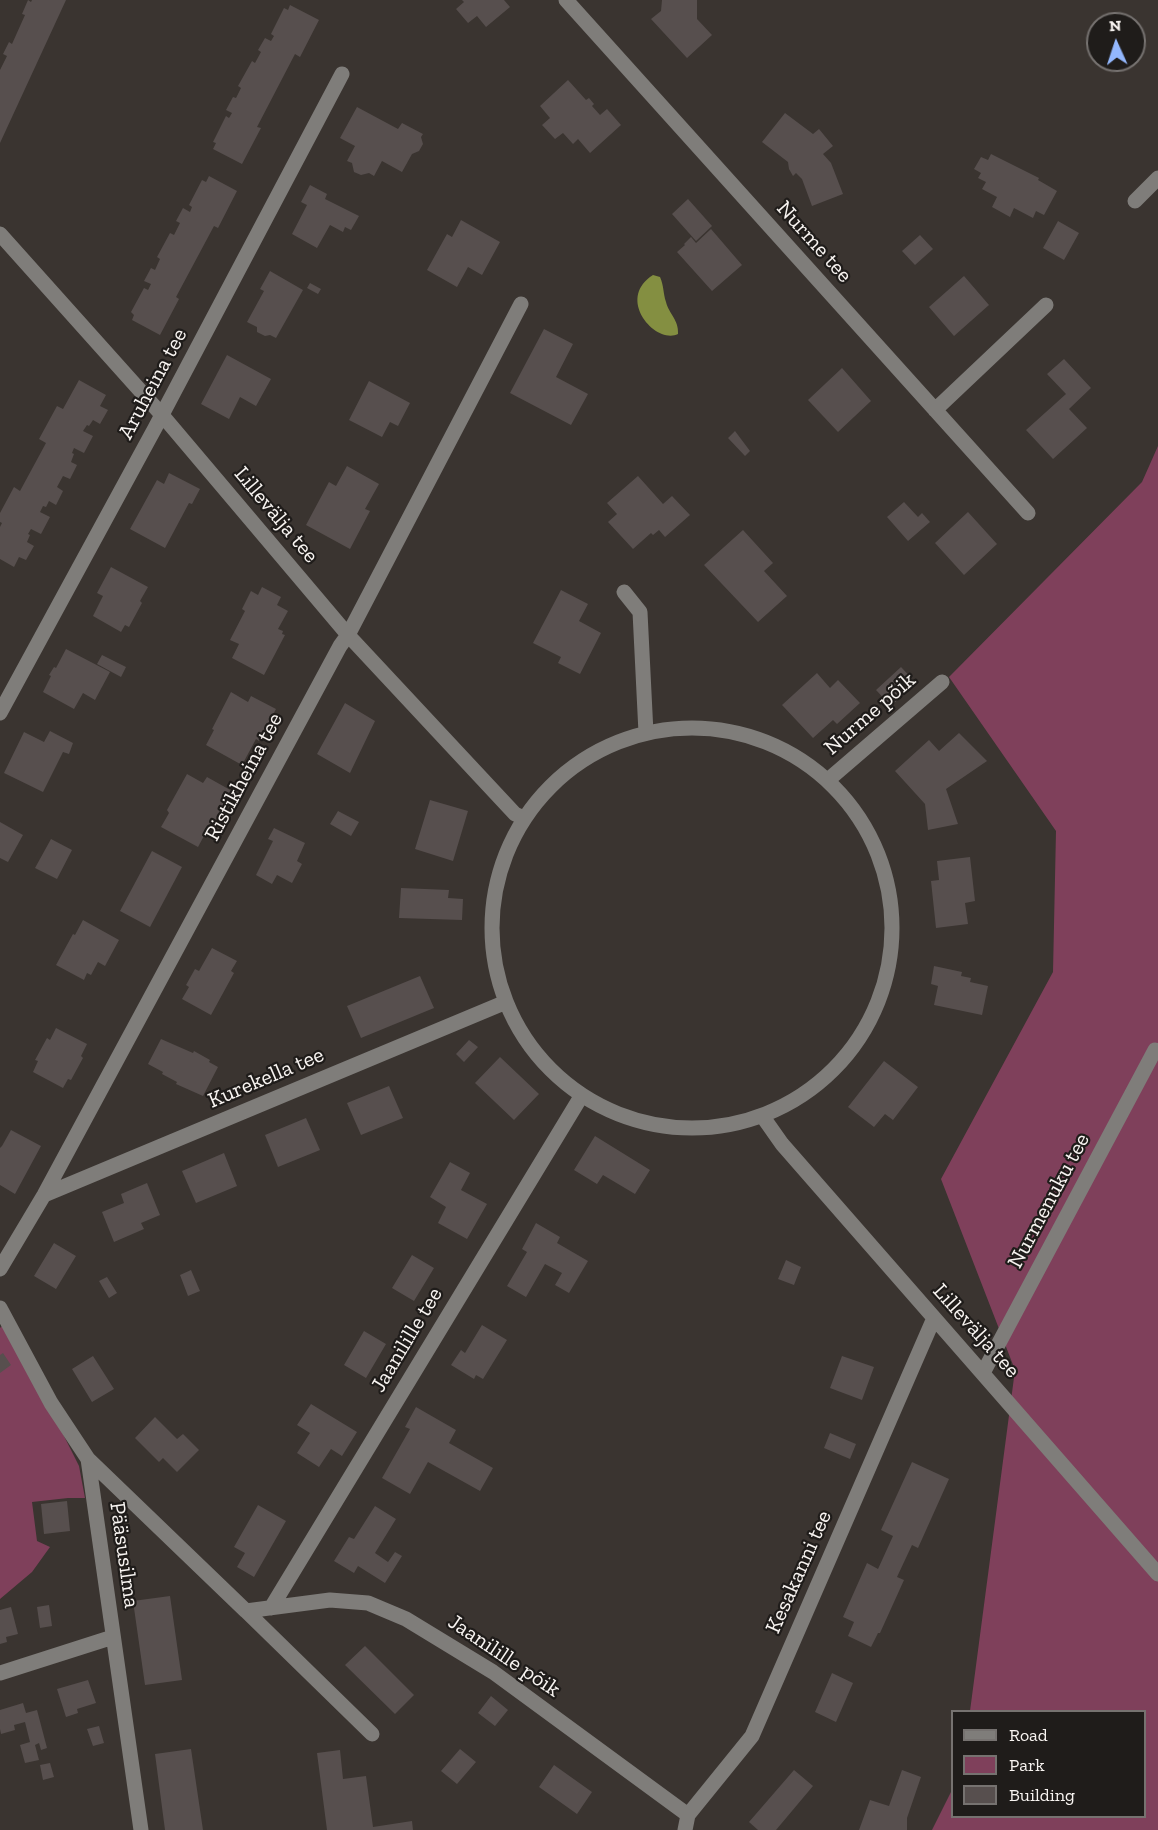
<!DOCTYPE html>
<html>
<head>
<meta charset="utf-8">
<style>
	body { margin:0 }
	#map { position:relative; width:1158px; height:1830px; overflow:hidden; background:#3a3430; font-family:"Zilla Slab",serif }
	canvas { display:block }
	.legend { position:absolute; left:951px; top:1710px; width:195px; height:108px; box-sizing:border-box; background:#1f1c1a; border:2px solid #767270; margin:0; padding:8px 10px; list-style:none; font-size:18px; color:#f8f4f1 }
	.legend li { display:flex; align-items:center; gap:12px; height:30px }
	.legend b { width:30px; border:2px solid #767270 }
	.north { position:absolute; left:1086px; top:12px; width:60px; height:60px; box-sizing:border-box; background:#1f1c1a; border:2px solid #767270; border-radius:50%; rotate:357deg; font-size:16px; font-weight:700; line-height:24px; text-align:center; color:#f8f4f1 }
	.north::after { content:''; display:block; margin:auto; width:21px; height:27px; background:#93b7fd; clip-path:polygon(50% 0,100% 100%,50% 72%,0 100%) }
</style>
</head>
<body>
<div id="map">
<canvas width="1158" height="1830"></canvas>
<ul class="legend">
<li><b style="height:8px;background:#7f7d7a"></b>Road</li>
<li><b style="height:16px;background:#7f405b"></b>Park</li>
<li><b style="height:16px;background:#574f4e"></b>Building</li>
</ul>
<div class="north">N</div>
</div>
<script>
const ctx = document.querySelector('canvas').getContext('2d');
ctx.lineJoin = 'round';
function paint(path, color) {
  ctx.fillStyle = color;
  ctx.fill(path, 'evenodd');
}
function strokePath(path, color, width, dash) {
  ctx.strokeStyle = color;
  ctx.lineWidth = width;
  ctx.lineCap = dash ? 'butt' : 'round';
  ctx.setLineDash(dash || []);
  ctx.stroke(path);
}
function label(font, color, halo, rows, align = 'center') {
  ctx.font = font + ' "Zilla Slab",serif';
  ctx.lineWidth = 4.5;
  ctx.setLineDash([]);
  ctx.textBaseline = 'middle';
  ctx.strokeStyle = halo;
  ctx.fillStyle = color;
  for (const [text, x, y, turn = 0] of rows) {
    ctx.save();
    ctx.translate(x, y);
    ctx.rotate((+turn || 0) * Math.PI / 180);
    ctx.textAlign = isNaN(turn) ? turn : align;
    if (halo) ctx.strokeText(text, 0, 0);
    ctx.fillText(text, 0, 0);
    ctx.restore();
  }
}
const green = new Path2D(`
	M1158,446V1830H932L952,1790V1816H1144V1712L970,1711L1015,1370L941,1179L1053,972L1056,831L949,677L1142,482Z
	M2,1326L48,1404L79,1466L85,1498H68L32,1502L37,1541L50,1547L32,1572L0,1599V1328Z`);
const water = new Path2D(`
	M653,275L660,277C664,286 663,293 666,302C669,314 679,320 678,334C656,345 615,299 653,275Z`);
const building = new Path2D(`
	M28,0L31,2L32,0H66L0,143V70L7,56L3,54L9,42L12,44L25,15L22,14Z
	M462,0H504L510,7L486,27L477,16L468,23L456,9L464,2Z
	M662,0H697V19L712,35L687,58L651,19L661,11Z
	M290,5L319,20L300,57L295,54L257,127L261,128L242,164L213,149L216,143L213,142L226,116L229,118L232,113L226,110L233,97L236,98L241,88L238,86L252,61L255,63L261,52L258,50L265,38L271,41L274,36L271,34L284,8L288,10Z
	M568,80L586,100L589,98L594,104L592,106L600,115L607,109L621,125L590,153L578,139L573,144L563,133L555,139L542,125L550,118L540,106Z
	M357,107L398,129L402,123L423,134L421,137L423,144L419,151L412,154L402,172L382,161L374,176L369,173L361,175L354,172L352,163L347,161L355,146L340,138Z
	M785,113L813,134L819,129L833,146L823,154L831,163L843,194L812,206L802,179L796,173L793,176L789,169L788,162L762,142Z
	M991,154L1039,178L1038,180L1057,191L1044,215L1036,211L1033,218L1014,208L1010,217L992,207L997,197L982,189L986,182L978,178L981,173L974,169L981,157L988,160Z
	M209,176L237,191L218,228L214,226L176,297L179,299L160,335L132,320L134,315L131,312L144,288L148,290L151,284L144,281L151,268L155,270L160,259L157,257L170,233L174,235L180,223L176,221L183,208L190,212L192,207L189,205L202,180L206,182Z
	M310,185L327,194L325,199L359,216L351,230L345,227L343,232L330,225L317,248L292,234L307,205L301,202Z
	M688,199L712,226L696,241L672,214Z
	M461,220L500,242L482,275L468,267L457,287L427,270L447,234L452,237Z
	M1058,221L1079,233L1064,260L1043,248Z
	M711,229L742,265L712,291L677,252L685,245L684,244L691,237L696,243Z
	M920,235L933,249L915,265L902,251Z
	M270,271L303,290L276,338L270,335L265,336L257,332V327L247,322L264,291L260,289Z
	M964,276L989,305L954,336L929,307Z
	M310,283L321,289L318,294L307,288Z
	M544,329L573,344L556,377L588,394L571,425L510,393Z
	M227,355L271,379L256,406L240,397L229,419L201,404Z
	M1064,359L1091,388L1069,409L1087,428L1053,459L1026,430L1066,394L1047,374Z
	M842,368L871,401L838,432L808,400Z
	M79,380L106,395L100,406L108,410L100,424L93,420L89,426L87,425L83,431L93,436L84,453L74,448L72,453L74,454L71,462L77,465L70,479L63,476L57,487L63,491L56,505L49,501L46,507L43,506L40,512L50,517L41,534L31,529L28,534L30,535L27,542L34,546L26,560L19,557L14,567L0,559V527L2,523L0,522V513L14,487L20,491L46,443L39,439L57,406L63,409Z
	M369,381L410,403L398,426L390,422L382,437L349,420Z
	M735,431L750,451L745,456L728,438Z
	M347,466L379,484L365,509L370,511L350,549L306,525L329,482L336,486Z
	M169,473L200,489L192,504L189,503L165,548L130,529L157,480L164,484Z
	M638,476L663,504L672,496L690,515L665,537L659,530L653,535L651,533L633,549L608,522L617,514L607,503Z
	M904,502L918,517L922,513L930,522L908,541L887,517Z
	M968,512L997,544L964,575L935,543Z
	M743,530L773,563L764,571L787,596L758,622L704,565Z
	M111,567L148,587L140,601L142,603L129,627L125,625L121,632L93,616L103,596L97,593Z
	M262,587L281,597L277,605L288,611L278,629L283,631L282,634L285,635L264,675L232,658L239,644L230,640L245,611L242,609L251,591L258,595Z
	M561,590L588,604L579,621L601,633L580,674L558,663L561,657L533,643Z
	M66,649L110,672L95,700L83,693L74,709L43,692L51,676L49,675L54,667L56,668Z
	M102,655L126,667L121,677L97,664Z
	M901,667L916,683L891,706L876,690Z
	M817,673L830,688L838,680L860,703L837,724L833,720L813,738L782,705Z
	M231,692L248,702L251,696L276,709L259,741L256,739L242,765L206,745L214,730L212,729Z
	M345,703L375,721L350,773L317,754Z
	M50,731L73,743L69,754L63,752L43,792L4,773L24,732L44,742Z
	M959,733L987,761L946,789L958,824L928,830L925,804L895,771L929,740L939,751Z
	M187,774L203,783L207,777L232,791L215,822L212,821L198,847L161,827L169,813L167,810Z
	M430,800L468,811L453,861L415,849Z
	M338,811L359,822L351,836L330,824Z
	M0,822L23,835L8,862L0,858Z
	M274,828L305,843L297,861L302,864L292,883L277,875L272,884L256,875L273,841L268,839Z
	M51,839L72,850L57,879L35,868Z
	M152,851L182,867L150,927L120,911Z
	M970,857L975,901L965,903L968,924L936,928L931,881L939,880L937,861Z
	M401,888L449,890L448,898L463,899L462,920L399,918Z
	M83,920L119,940L105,966L98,962L91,975L87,973L84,980L56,965L73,934L75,935Z
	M212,948L237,961L231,971L234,973L211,1015L182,999L189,987L186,985L195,969L199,971Z
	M934,966L962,972L961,976L971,978L970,982L988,986L982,1015L934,1005L938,986L931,984Z
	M420,976L434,1008L361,1038L347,1006Z
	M56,1028L87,1044L81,1056L83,1058L71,1080L68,1079L63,1088L33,1072L38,1061L35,1060L47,1038L50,1040Z
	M161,1039L193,1053L194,1051L210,1060L209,1062L218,1067L203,1096L176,1084L177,1082L162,1074L163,1072L148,1064Z
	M469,1040L478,1047L464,1062L456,1054Z
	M500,1057L539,1094L514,1120L475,1083Z
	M884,1061L918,1087L893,1120L885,1114L874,1127L848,1107Z
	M389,1086L403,1118L361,1135L347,1103Z
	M306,1118L320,1150L278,1167L265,1135Z
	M11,1130L41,1146L15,1194L0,1185V1148L2,1146Z
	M595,1136L650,1170L635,1194L603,1175L597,1184L574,1170Z
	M224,1153L237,1186L196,1203L182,1171Z
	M450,1162L470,1173L461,1190L487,1204L467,1239L438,1223L446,1207L430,1197Z
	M147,1183L160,1215L141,1223L144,1229L114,1242L102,1212L124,1203L121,1194Z
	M536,1223L560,1237L557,1243L588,1261L569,1293L555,1285L562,1273L545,1264L526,1297L507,1286L527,1252L522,1249Z
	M54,1243L76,1256L56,1289L34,1276Z
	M412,1255L434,1268L414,1301L392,1288Z
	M786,1260L801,1267L794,1285L778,1279Z
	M191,1270L200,1291L188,1296L180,1275Z
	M107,1277L117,1293L109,1298L99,1281Z
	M482,1325L507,1340L483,1379L476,1375L474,1379L451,1365L461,1350L465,1353Z
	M364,1331L386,1344L366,1378L344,1365Z
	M3,1353L11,1365L0,1373V1355Z
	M93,1356L114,1389L92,1402L72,1369Z
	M842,1356L874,1367L862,1400L830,1388Z
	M311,1404L357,1432L342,1456L331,1449L319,1467L297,1453L310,1433L297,1425Z
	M416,1407L456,1430L449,1443L493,1468L480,1491L428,1462L410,1494L382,1478L410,1429L405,1427Z
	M155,1417L177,1439L183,1434L199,1450L177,1472L163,1458L159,1462L135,1438Z
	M830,1433L856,1444L850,1459L824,1448Z
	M912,1462L949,1479L918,1548L912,1545L897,1577L904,1580L880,1633H878L871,1647L848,1636L854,1622L843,1617L867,1563L878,1569L893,1536L881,1530Z
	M67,1501L70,1531L44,1534L41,1504Z
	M258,1505L286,1521L254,1577L237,1567L245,1553L234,1547Z
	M375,1506L396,1519L375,1553L388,1562L395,1552L402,1556L385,1583L358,1566L354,1573L334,1561L349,1537L354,1539Z
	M170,1596L182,1680L145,1685L133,1601Z
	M49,1605L52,1626L40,1628L37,1607Z
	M11,1607L18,1634L6,1637L7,1642L0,1644V1610Z
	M365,1646L414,1695L395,1714L345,1665Z
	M832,1673L853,1683L836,1722L815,1712Z
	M88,1680L96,1703L77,1709L78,1713L66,1717L57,1689Z
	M491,1696L508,1710L495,1726L478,1713Z
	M23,1703L26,1713L37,1710L47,1748L41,1750L39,1743L35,1745L39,1760L25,1763L20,1745L30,1742L25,1722L14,1725L15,1730L1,1734L0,1729V1710Z
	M99,1726L104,1743L93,1746L87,1729Z
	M191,1749L203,1830H165L155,1754Z
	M460,1749L476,1762L457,1784L441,1771Z
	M340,1750L343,1779L366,1776L373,1827L412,1821L413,1830H327L317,1753Z
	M50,1763L54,1777L43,1780L40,1765Z
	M554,1765L592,1792L577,1814L539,1787Z
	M794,1770L813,1786L776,1830H758L749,1822Z
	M902,1770L921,1777L907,1818V1830H859L870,1800L889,1806Z`);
const minor = new Path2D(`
	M566,0L1028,513
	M1135,201L1158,178
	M0,234L162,415L348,635L515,814L524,818
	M935,410L1046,305
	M624,592L640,612L646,733
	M0,713L155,428L342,74
	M492 928a200 200 0 1 1 400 0a200 200 0 1 1-400 0Z
	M828,780L942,682
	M763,1117L782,1144L1158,1574
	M44,1195L506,1002
	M0,1269L44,1195L340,646L348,635L521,304
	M0,1308L51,1403L88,1459L141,1830
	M983,1373L1155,1050
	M88,1459L246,1611L330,1600L368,1603L406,1619L493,1672L688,1815
	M271,1608L582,1095
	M246,1611L372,1734
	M0,1673L113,1637
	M685,1830L688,1815L752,1736L934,1318`);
const streetNames = [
	["Nurme tee",814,242,48],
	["Aruheina tee",153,384,-62],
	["Lillevälja tee",276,515,50],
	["Nurme põik",870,714,-41],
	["Ristikheina tee",244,777,-62],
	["Kurekella tee",266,1078,-23],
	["Nurmenuku tee",1049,1201,-62],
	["Lillevälja tee",976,1331,48],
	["Jaanilille tee",407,1340,-59],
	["Pääsusilma",124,1555,82],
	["Kesakanni tee",799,1572,-66],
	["Jaanilille põik",504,1656,34]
];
paint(green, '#7f405b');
paint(water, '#848f41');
paint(building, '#574f4e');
strokePath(minor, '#7f7d7a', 15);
label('22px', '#f8f4f1', '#1f1c1a', streetNames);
</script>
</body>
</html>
